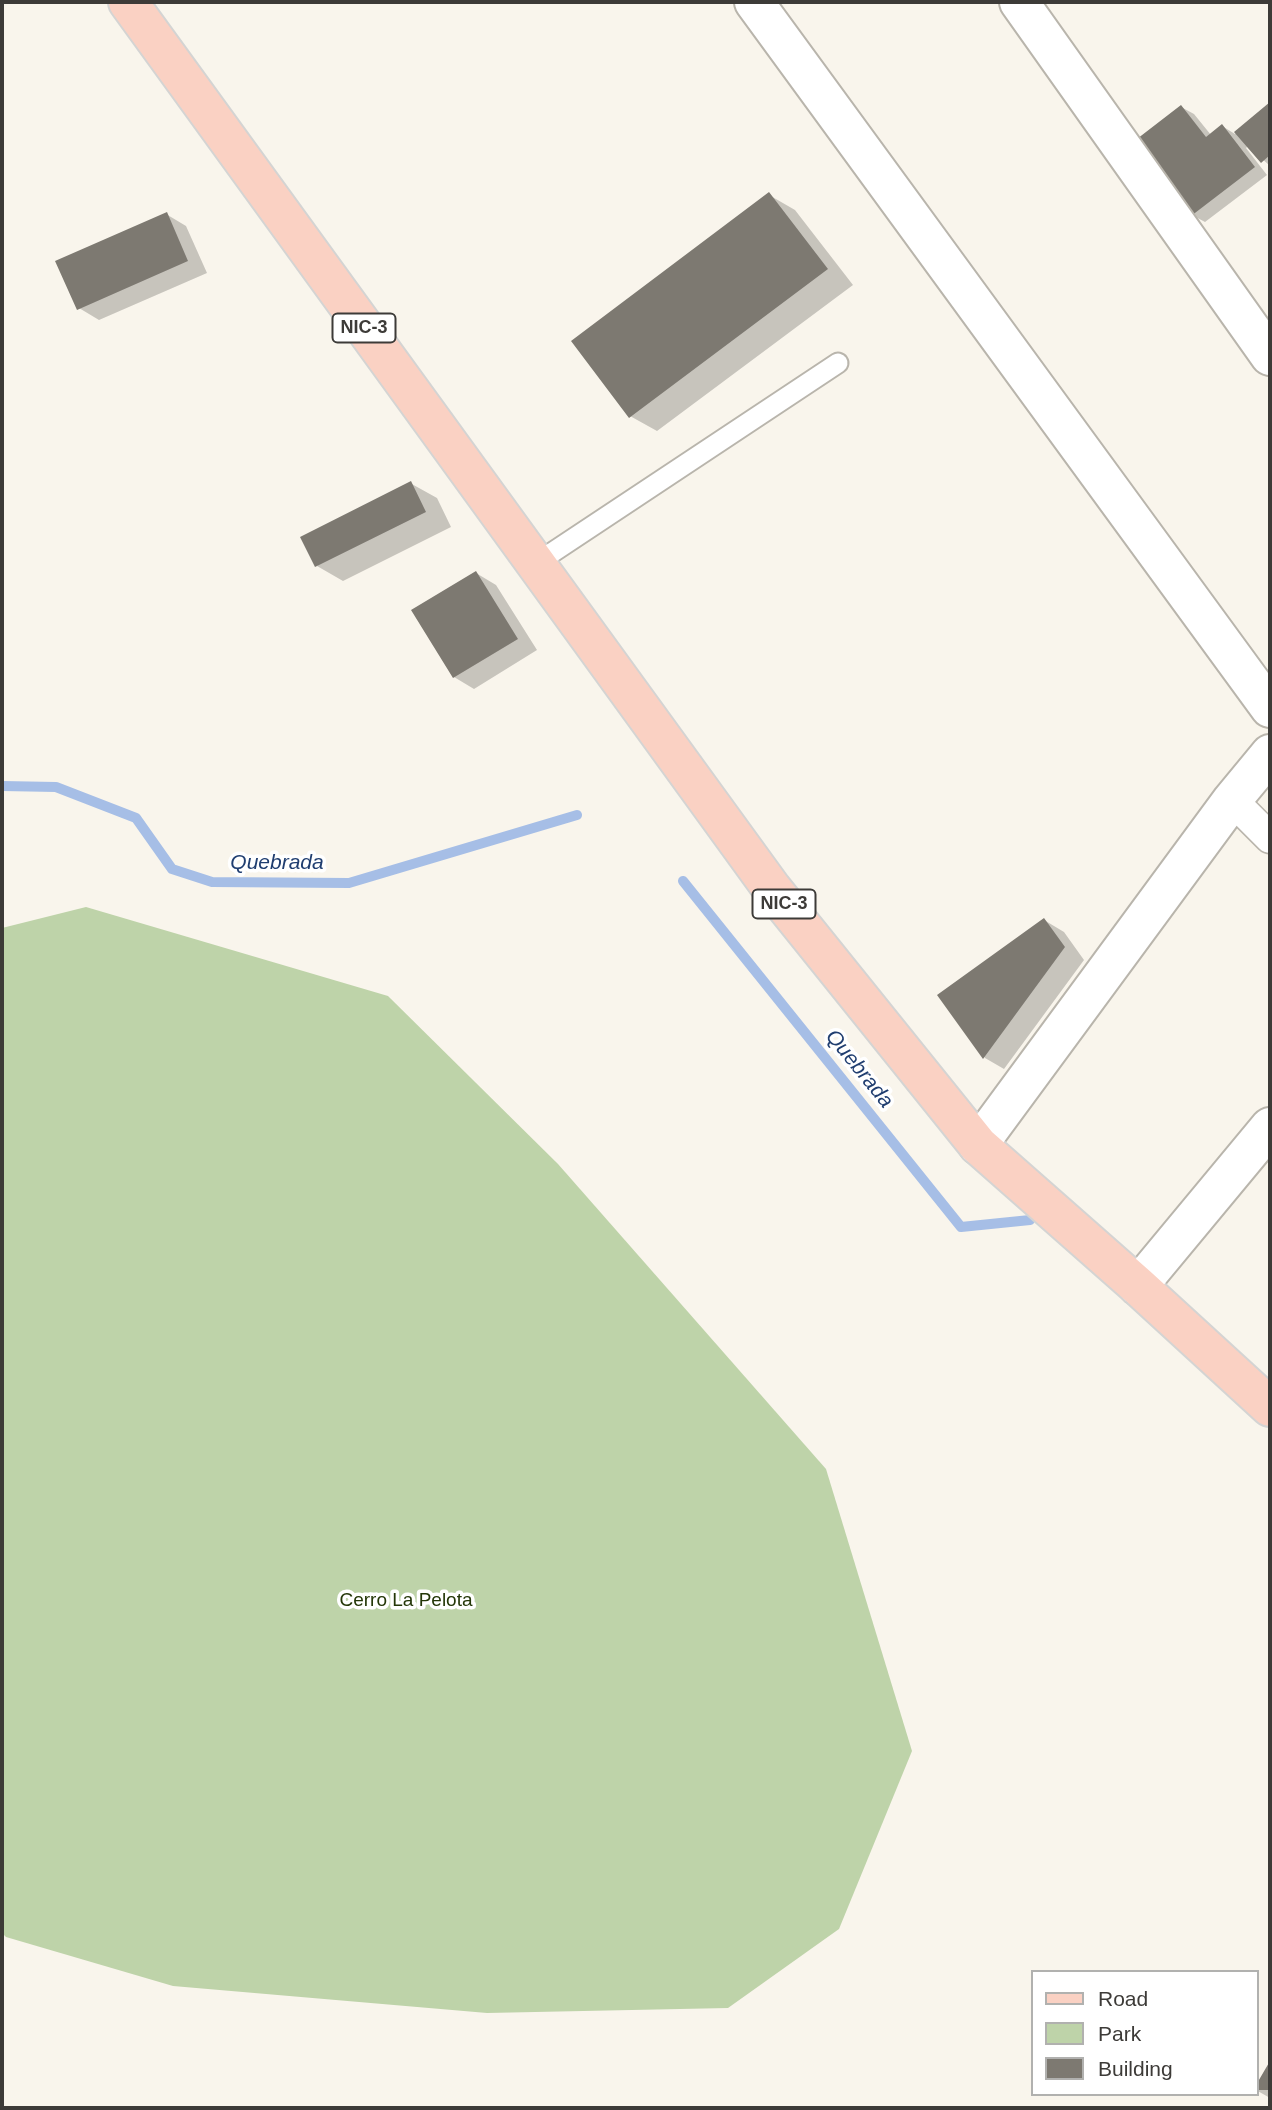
<!DOCTYPE html>
<html>
<head>
<meta charset="utf-8">
<style>
	body { margin:0 }
	#map { position:relative; width:1272px; height:2110px; overflow:hidden; background:#f9f5ec; font-family:Arial,sans-serif }
	canvas { display:block }
	.frame { position:absolute; inset:0; border:4px solid #3d3b38; pointer-events:none }
	.legend { position:absolute; left:1031px; top:1970px; width:228px; height:126px; box-sizing:border-box; background:#fff; border:2px solid #b1b1af; margin:0; padding:9px 12px; list-style:none; font-size:21px; color:#3d3b38 }
	.legend li { display:flex; align-items:center; gap:14px; height:35px }
	.legend b { width:35px; border:2px solid #b1b1af }
</style>
</head>
<body>
<div id="map">
<canvas width="1272" height="2110"></canvas>
<div class="frame"></div>
<ul class="legend">
<li><b style="height:9px;background:#fad1c3"></b>Road</li>
<li><b style="height:19px;background:#bed3a9"></b>Park</li>
<li><b style="height:19px;background:#7d7971"></b>Building</li>
</ul>
</div>
<script>
const ctx = document.querySelector('canvas').getContext('2d');
ctx.lineJoin = 'round';
function paint(path, color) {
  ctx.fillStyle = color;
  ctx.fill(path, 'evenodd');
}
function strokePath(path, color, width, dash) {
  ctx.strokeStyle = color;
  ctx.lineWidth = width;
  ctx.lineCap = dash ? 'butt' : 'round';
  ctx.setLineDash(dash || []);
  ctx.stroke(path);
}
function label(font, color, halo, rows, align = 'center') {
  ctx.font = font + ' Arial,sans-serif';
  ctx.lineWidth = 7;
  ctx.setLineDash([]);
  ctx.textBaseline = 'middle';
  ctx.strokeStyle = halo;
  ctx.fillStyle = color;
  for (const [text, x, y, turn = 0] of rows) {
    ctx.save();
    ctx.translate(x, y);
    ctx.rotate((+turn || 0) * Math.PI / 180);
    ctx.textAlign = isNaN(turn) ? turn : align;
    if (halo) ctx.strokeText(text, 0, 0);
    ctx.fillText(text, 0, 0);
    ctx.restore();
  }
}
const green = new Path2D(`
	M86,907L388,996L558,1164L826,1469L912,1751L839,1929L728,2008L487,2013L173,1986L6,1937L2,1933V928Z`);
const shadow = new Path2D(`
	M1270,103V166L1248,146L1246,148L1267,175L1205,222L1192,215L1181,107L1194,114L1211,135L1222,126L1235,134Z
	M769,195L795,210L853,285L657,431L630,416Z
	M166,214L186,226L207,273L99,320L79,308Z
	M410,483L437,498L451,527L343,581L317,566Z
	M476,573L496,585L537,650L474,689L454,677Z
	M1044,920L1064,932L1084,960L1004,1069L985,1058L939,995Z
	M1270,2064V2098L1256,2090Z`);
const stream = new Path2D(`
	M2,786L56,787L136,818L172,869L212,882L349,883L577,815
	M683,881L961,1227L1030,1220`);
const building = new Path2D(`
	M1270,102V155L1261,163L1234,132Z
	M1181,105L1206,137L1222,124L1255,167L1191,216L1133,142Z
	M769,192L828,269L629,418L571,341Z
	M167,212L188,261L77,310L55,261Z
	M411,481L426,512L315,567L300,537Z
	M476,571L518,639L453,678L411,610Z
	M1044,918L1065,947L983,1059L937,995Z
	M1270,2061V2090H1256V2085Z`);
const service = new Path2D(`
	M535,564L838,363`);
const pedestrian = new Path2D(`
	M1232,800L1270,838`);
const minor = new Path2D(`
	M754,2L1270,708
	M1019,2L1270,356
	M1138,1286L1270,1127`);
const tertiary = new Path2D(`
	M978,1145L1232,800L1270,754`);
const primary = new Path2D(`
	M128,2L772,889L978,1145L1138,1286L1270,1407`);
const shields = [
	[364,328,63],
	[784,904,63]
];
const shieldNames = [
	["NIC-3",364,328],
	["NIC-3",784,904]
];
const parkNames = [
	["Cerro La Pelota",406,1601]
];
const waterNames = [
	["Quebrada",277,863],
	["Quebrada",859,1069,51]
];
paint(green, '#bed3a9');
paint(shadow, '#0003');
strokePath(stream, '#a6bee6', 10);
paint(building, '#7d7971');
strokePath(service, '#b9b5ac', 23);
strokePath(pedestrian, '#b9b5ac', 33);
strokePath(minor, '#b9b5ac', 42);
strokePath(tertiary, '#b9b5ac', 42);
strokePath(primary, '#d4d4d3', 42);
strokePath(service, '#fff', 19);
strokePath(pedestrian, '#fff', 30);
strokePath(minor, '#fff', 38);
strokePath(tertiary, '#fff', 38);
strokePath(primary, '#fad1c3', 38);
for (const [x, y, w] of shields) {
  const box = new Path2D();
  box.roundRect(x - w / 2, y - 14.5, w, 29, 5);
  ctx.fillStyle = '#fff';
  ctx.fill(box);
  strokePath(box, '#3d3b38', 2);
}
label('bold 18px', '#3d3b38', null, shieldNames);
label('19px', '#243708', '#fff', parkNames);
label('italic 21px', '#203e70', '#fff', waterNames);
</script>
</body>
</html>
